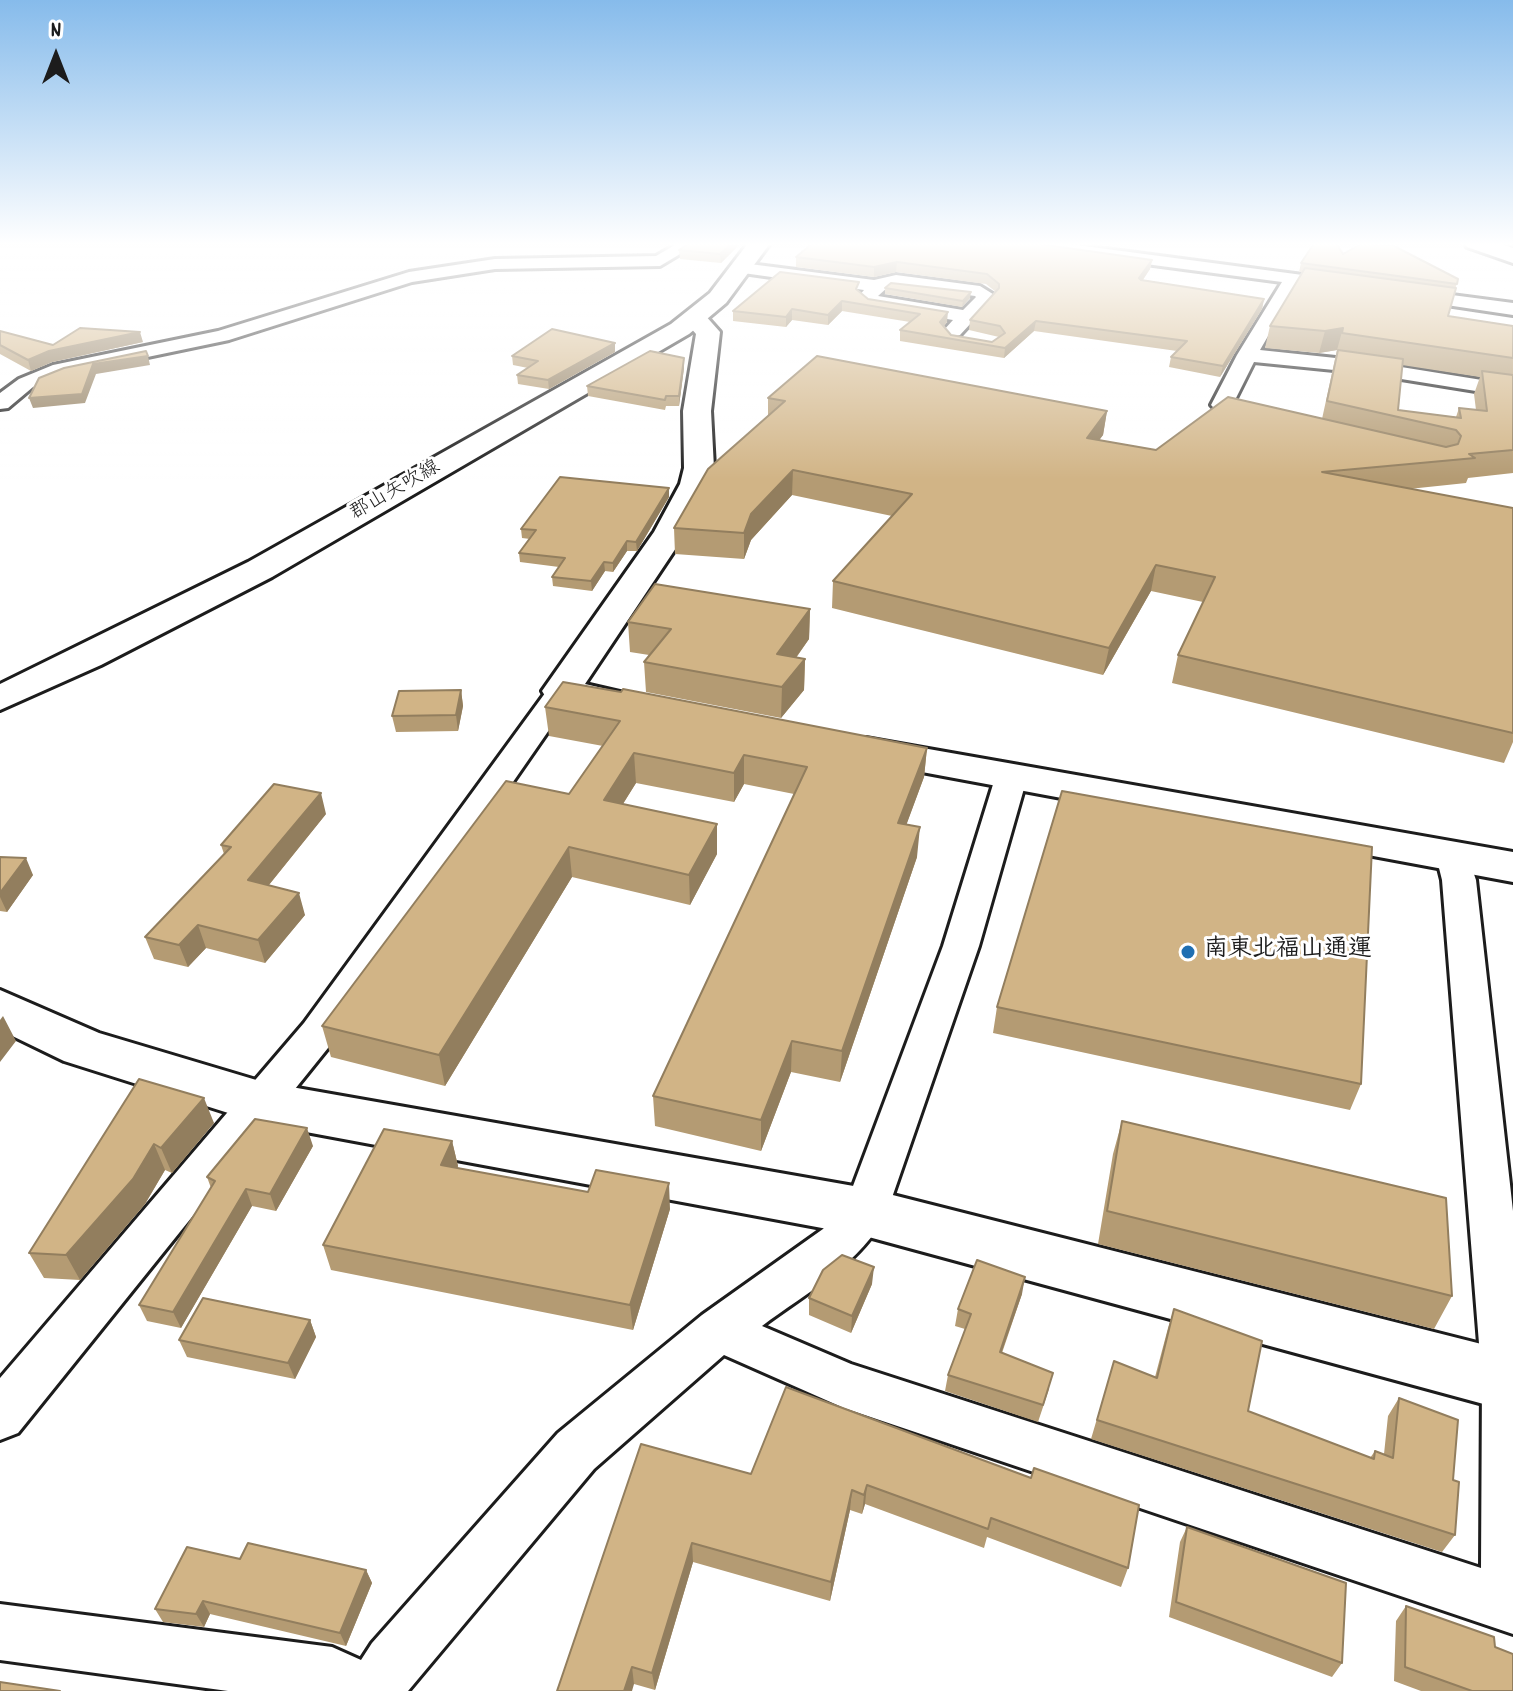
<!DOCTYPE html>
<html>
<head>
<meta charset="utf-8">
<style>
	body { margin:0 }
	#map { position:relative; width:1513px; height:1691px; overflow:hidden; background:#fff; font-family:Dekko,sans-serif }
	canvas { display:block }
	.north { position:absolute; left:16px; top:16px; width:80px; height:80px; -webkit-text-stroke:6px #fff; paint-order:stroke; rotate:0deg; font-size:22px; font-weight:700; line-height:32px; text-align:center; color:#1c1c1c }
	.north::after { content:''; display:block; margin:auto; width:28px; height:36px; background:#1c1c1c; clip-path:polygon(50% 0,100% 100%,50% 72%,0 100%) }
</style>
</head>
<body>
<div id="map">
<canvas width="1513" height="1691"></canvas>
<div class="north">N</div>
</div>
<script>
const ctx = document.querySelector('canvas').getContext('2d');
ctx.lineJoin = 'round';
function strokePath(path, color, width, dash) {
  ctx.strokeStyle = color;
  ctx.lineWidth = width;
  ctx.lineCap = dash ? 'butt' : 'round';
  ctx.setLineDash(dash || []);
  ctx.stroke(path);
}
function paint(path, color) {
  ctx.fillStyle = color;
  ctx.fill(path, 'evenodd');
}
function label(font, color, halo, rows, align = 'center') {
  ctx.font = font + ' Dekko,"Klee One",sans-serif';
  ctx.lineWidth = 6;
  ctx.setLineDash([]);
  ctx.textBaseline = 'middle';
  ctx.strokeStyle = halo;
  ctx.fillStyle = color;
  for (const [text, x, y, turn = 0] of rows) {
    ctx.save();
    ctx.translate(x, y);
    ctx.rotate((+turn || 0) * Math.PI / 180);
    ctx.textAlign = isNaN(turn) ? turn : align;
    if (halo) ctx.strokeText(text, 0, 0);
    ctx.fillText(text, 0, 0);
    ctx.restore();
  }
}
const street = new Path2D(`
	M680,242H700L660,266L495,269L412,282L229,340L66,374L33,387L8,408L0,409V393L19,379L53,365L218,331L409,272L495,259L656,256Z
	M1009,242H1054L1348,281L1351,285L1342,290L1298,284L1260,350L1364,361L1513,385V397L1364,373L1254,362L1233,404L1239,408L1265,414L1268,419L1257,426L1224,418L1211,405L1237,355L1282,282L1017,247Z
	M742,263L874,280L896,275L980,286L996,296L960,335L953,337L943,331L953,320L868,306L858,297L864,290L736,272L733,268ZM896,285L975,296L976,297L963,310L878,296L889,286Z
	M1406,289L1513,303V315L1400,298L1397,294Z
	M561,682L571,685L576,691L332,1043L18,1433L0,1440V1378L304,1023L551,685Z
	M1011,768L1022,771L1027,778L979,946L887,1212C862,1263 806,1293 762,1326L851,1364L1481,1568L1482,1381L1442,880L1436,856L1441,848L1453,845L1465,848L1476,880L1513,1211V1634L844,1408L724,1355L594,1469L408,1691H228L0,1660V1604L332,1647L361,1660L372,1643L558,1433L702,1315L823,1229L847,1202L943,946L995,778L1000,771Z`);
const secondary = new Path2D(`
	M695,312L704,314L720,332L711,411L714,468L710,484L686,533L585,684L624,693L629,701L624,709L610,713L547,699L542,691L654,532L680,484L684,468L683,411L696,334L683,319L686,314Z
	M866,738L1513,852V882L852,759L846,750L852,741Z
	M0,990L99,1033L263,1082L865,1188L1513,1352V1412L865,1236L263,1124L64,1061L0,1030Z`);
const primary = new Path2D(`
	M749,242H771L726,303L689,334L272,577L101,665L0,710V684L248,562L671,324L710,293Z`);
const highway = new Path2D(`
	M1464,242H1495L1513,248V263L1467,247Z`);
const wall = new Path2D(`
	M691,242H742L721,263L680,259L679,250Z
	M788,242H1025L1152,260L1150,269L1143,280L1264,299L1262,309L1220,377L1169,367L1171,357L1177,351L1034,331L1004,358L900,341V330L910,322L842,311L828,325L792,320L786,327L733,321V311L858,291L868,299L947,322L944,326L951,335L992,342L999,337L969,330L970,320L996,292L986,284L896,272L874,277L796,267V257L810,246Z
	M1343,254L1458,279L1448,316L1513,326V473L1468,478L1466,483L1409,489L1513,508V742L1504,763L1172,683L1178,655L1203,602L1151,591L1103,675L832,608L833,581L892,516L792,495L751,540L744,559L675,554L674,528L768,416V398L1107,411L1103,435L1099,440L1156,450L1322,419L1337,350L1319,353L1265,348L1270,326L1302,272H1299L1301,263ZM1402,365L1480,377L1474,394L1476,410L1459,408L1456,417L1398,410Z
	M885,288L970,298L962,307L885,294Z
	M0,331L53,345L143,342L52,362L31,371L0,354Z
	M615,352L549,389L518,384L517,375L528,368L513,365L512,356Z
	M684,358V368L679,406H666L665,410L588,396L587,386Z
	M669,497L637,551H627L613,572L605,571L592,591L553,586L552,577L559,567L520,562L519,553L530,539L522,538L521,529Z
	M810,609L809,639L796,658L805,659L804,690L781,718L646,692L644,662L649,655L630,652L628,622Z
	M461,690L463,706L458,731L396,732L392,716Z
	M545,707L927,748L924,777L906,825L917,857L840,1082L791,1072L761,1151L655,1126L653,1096L794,794L744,784L734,802L636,783L623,804L717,824V854L690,905L572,877L445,1086L331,1057L322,1026L569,794L603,746L549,736Z
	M326,814L269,885L305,915L265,963L206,948L188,967L154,959L145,937L224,854L221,845Z
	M0,857L33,875L7,912L0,911Z
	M997,1007L1361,1084L1350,1110L993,1033Z
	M139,1079L214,1123L172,1173L165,1170L145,1204L80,1280L44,1278L29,1253Z
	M1122,1121L1452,1296L1434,1329L1098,1244L1113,1154Z
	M452,1141L458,1166L457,1168L670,1209L633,1330L331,1270L323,1245Z
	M313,1146L276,1211L252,1206L181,1328L147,1321L139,1305L211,1188L207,1177Z
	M872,1284L851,1333L809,1315V1298Z
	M1022,1294L1002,1353L1049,1389L1038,1422L945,1391L948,1375L965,1329L955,1326L958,1309Z
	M1174,1309L1248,1411L1370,1458L1375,1451L1384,1454L1388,1416L1399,1398L1453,1480L1455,1535L1442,1552L1091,1439L1114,1361L1155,1377L1168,1328Z
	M310,1320L316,1337L295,1379L187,1357L179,1340Z
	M786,1387L1128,1568L1121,1587L987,1537L984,1548L865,1504L862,1514L850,1510L830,1601L693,1562L655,1690L634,1684L557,1691L751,1474Z
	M1187,1527L1342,1663L1332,1677L1169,1617L1180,1542Z
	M240,1559L366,1570L372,1583L346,1646L210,1614L204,1627L163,1622L155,1609Z
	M1406,1606L1495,1647L1513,1691H1421L1394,1681L1396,1621Z`);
const shadedWall = new Path2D(`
	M733,242H742L721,263L720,254Z
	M1152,260L1150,269L1137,288L1139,278Z
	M897,262L896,272L874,277V267Z
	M971,292L970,298L962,307L963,301Z
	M1264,299L1262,309L1220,377L1223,366Z
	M842,301V311L828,325V315Z
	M792,309V320L786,327V317Z
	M948,312L947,322L939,332L940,322Z
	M1036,321L1034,331L1004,358L1005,348Z
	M1343,328L1337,350L1319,353L1325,331Z
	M140,332L143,342L52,362L31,371L28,360L49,351Z
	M615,343V352L549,389L548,380Z
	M148,356L150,365L96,374L85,403L33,408L29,398L93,364Z
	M684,358V368L679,406V396Z
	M1107,411L1103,435L1083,462L1087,438Z
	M793,470L792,495L751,540L744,559V533L751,514Z
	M669,488V497L637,551L636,542Z
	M627,541V551L613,572V563Z
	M604,562L605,571L592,591L591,581Z
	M1156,565L1151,591L1103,675L1109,648Z
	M810,609L809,639L777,684V654Z
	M805,659L804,690L781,718L782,687Z
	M461,690L463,706L458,731L456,715Z
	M927,748L924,777L896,853L898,823Z
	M634,753L636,783L607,829L604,800Z
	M744,755V784L734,802V773Z
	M321,793L326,814L255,902L248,880Z
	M717,824V854L690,905L689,875Z
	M920,827L917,857L840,1082L842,1051Z
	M569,847L572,877L445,1086L439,1055Z
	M26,858L33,875L7,912L0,897V893Z
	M299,893L305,915L265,963L258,940Z
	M198,925L206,948L188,967L179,945Z
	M3,1016L16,1041L0,1062V1020Z
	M792,1041L791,1072L761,1151V1120Z
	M204,1098L214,1123L172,1173L161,1148Z
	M307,1128L313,1146L276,1211L270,1194Z
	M452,1141L458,1166L447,1190L441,1165Z
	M154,1144L165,1170L145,1204L80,1280L66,1255Z
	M669,1183L670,1209L633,1330L630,1305Z
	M246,1189L252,1206L181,1328L173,1312Z
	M874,1267L872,1284L851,1333L852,1316Z
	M1025,1277L1022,1294L996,1368L1000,1352Z
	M310,1320L316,1337L295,1379L288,1363Z
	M867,1485L865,1504L862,1514L864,1495Z
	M852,1490L850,1510L830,1601L831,1582Z
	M692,1543L693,1562L655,1690L652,1673Z
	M366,1570L372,1583L346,1646L340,1633Z
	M203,1601L210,1614L204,1627L196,1614Z
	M632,1667L634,1684L632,1691H624Z`);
const building = new Path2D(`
	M691,242H733L720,254L679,250Z
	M814,242H1025L1152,260L1139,278L1141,280L1264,299L1223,366L1171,357L1187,341L1036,321L1005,348L900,330L920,314L842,301L828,315L792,309L786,317L733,311L780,272L859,282L856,289L868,299L948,312L940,322L951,335L992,342L1005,333L1000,326L970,320L999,288V284L987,274L897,262L874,267L796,257Z
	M1315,242L1336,243L1343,254L1361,244L1392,245L1458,279L1457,284L1301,263Z
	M1305,268L1456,288L1448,316L1513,326V358L1342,333L1343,328L1325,331L1270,326Z
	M891,283L971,292L963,301L885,288Z
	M80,328L140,332L49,351L28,360L0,345V331L53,345Z
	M552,329L615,343L548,380L517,375L538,361L512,356Z
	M1338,350L1403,359L1398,410L1461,418L1459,408L1487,411L1482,371L1513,375V450L1469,454L1475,458L1322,472L1513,508V733L1178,655L1215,577L1156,565L1109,648L833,581L912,494L793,470L751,514L744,533L674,528L708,469L785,401L768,398L817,356L1107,411L1087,438L1156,450L1228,397L1446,447L1458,444L1461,436L1456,430L1327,401Z
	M146,351L148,356L93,364L82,394L29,398L39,378L64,368Z
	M650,351L684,358L679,396H666L665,400L587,386Z
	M560,477L669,488L636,542L627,541L613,563L604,562L591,581L552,577L565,558L519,553L536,530L521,529Z
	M655,584L810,609L777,654L805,659L782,687L644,662L671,629L628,622Z
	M563,682L621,692L623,689L927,748L898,823L920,827L842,1051L792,1041L761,1120L653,1096L807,767L744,755L734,773L634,753L604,800L717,824L689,875L569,847L439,1055L322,1026L506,781L569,794L620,721L545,707Z
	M461,690L456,715L392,716L399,691Z
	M274,784L321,793L248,880L299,893L258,940L198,925L179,945L145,937L231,847L221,845Z
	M1062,791L1372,847L1361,1084L997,1007Z
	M0,857L26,858L0,893Z
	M139,1079L204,1098L161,1148L154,1144L133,1179L66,1255L29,1253Z
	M255,1119L307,1128L270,1194L246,1189L173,1312L139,1305L215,1181L207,1177Z
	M1122,1121L1446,1198L1452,1296L1107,1211Z
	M384,1129L452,1141L441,1165L588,1192L596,1170L669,1183L630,1305L323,1245Z
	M842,1255L874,1267L852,1316L809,1298L823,1270Z
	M977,1260L1025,1277L1000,1352L1053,1373L1043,1405L948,1375L971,1314L958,1309Z
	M203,1298L310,1320L288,1363L179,1340Z
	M1174,1309L1262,1341L1248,1411L1374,1459L1375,1451L1393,1458L1399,1398L1458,1420L1453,1480L1459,1482L1455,1535L1097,1420L1114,1361L1157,1378Z
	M786,1387L1031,1478L1034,1468L1139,1505L1128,1568L991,1518L988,1529L867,1485L864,1495L852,1490L831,1582L692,1543L652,1673L632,1667L624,1691H557L641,1444L751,1474Z
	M1187,1527L1346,1583L1342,1663L1176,1602Z
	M248,1543L366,1570L340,1633L203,1601L196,1614L155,1609L187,1547L240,1559Z
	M1406,1606L1494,1637L1495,1647L1513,1654V1691H1472L1405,1667Z
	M0,1682L60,1691H0Z`);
const markers = [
	[1188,952,8,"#1f6fb2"]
];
const farStreetnames = [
	["郡山矢吹線",396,492,-30]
];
const poiNames = [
	["南東北福山通運",1204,952]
];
strokePath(street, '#1c1c1c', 6);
strokePath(secondary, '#1c1c1c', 6);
strokePath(primary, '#1c1c1c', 6);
strokePath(highway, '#1c1c1c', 6);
paint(street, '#fff');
paint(secondary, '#fff');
paint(primary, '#fff');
paint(highway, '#fff');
paint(wall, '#b49b73');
paint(shadedWall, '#927e5e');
paint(building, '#d1b486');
strokePath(building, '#927e5e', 2);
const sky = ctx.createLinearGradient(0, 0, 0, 479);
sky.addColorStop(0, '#86bbeb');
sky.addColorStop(0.51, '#fff');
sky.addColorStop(1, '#ffffff00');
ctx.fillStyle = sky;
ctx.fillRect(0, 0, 1513, 479);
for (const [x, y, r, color] of markers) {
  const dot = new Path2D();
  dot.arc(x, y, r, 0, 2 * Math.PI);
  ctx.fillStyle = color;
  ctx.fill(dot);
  strokePath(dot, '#fff', 3);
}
label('20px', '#1c1c1c', '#fff', farStreetnames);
label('bold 24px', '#1c1c1c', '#fff', poiNames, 'left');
</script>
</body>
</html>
